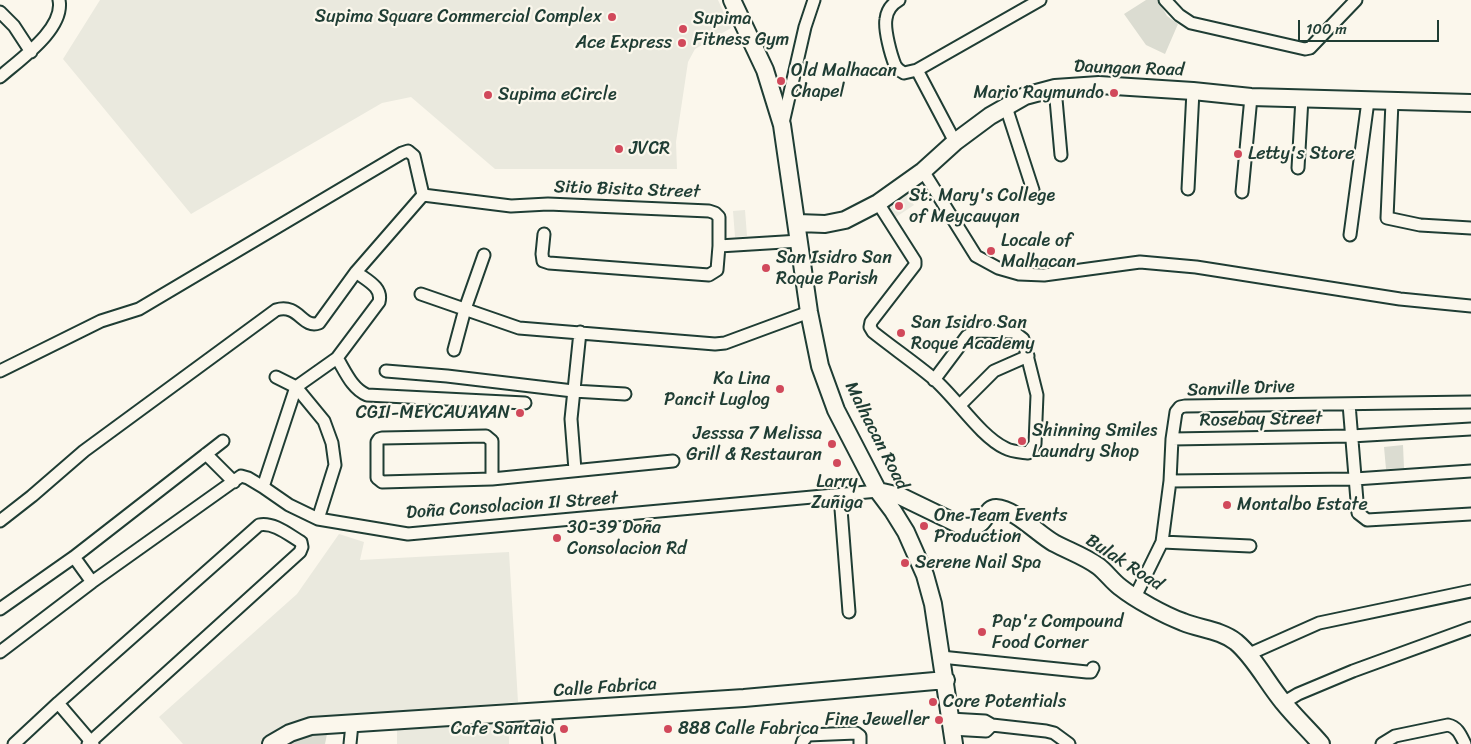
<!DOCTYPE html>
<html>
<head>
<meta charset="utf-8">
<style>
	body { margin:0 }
	#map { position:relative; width:1471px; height:744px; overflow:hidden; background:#fbf7ec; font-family:Sriracha,sans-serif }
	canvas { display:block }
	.scale { position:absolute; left:1298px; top:20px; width:141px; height:22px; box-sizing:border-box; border:2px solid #1f3d34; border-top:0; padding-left:6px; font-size:15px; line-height:18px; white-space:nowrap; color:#1f3d34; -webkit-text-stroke:4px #fbf7ec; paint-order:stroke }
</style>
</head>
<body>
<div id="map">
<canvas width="1471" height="744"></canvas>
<div class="scale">100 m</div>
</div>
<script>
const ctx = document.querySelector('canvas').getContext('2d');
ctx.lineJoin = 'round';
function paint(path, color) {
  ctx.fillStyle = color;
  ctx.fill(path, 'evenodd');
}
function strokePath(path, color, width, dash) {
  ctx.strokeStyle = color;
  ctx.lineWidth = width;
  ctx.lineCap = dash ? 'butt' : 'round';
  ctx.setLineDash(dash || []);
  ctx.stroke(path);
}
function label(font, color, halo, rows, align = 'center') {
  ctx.font = font + ' Sriracha,sans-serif';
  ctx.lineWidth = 4.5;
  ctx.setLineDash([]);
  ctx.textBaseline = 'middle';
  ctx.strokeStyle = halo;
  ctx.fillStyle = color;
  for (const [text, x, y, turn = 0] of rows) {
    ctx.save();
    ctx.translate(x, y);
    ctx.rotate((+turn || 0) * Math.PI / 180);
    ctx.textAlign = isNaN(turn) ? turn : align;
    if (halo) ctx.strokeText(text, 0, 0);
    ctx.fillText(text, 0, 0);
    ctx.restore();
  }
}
const built = new Path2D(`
	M100,0H718L731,28L695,49L688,62L676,142L677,169H495L411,97L382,103L191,214L63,59Z
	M906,193L914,205L893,219L885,207Z
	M745,210L747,236L735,237L733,211Z
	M339,534L364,542L360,560L509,552L518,702L328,716L279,732L263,744H183L159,717L297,594Z
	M509,718V744H397V726Z`);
const green = new Path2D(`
	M1146,0H1158L1167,16L1178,24L1165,54L1146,45L1124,14Z
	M1403,445L1404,468L1386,469L1384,447Z
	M328,729L325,744H282Z`);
const street = new Path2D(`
	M899,0C892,4 887,10 886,19C884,30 891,55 895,65C897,69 900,71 904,73L917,70L955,142
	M1165,0L1179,15L1191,23L1305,49L1310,48L1356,0
	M0,12L14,26L31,52
	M917,70L1040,0
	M0,77C19,60 65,29 59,0
	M1055,88L1061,155
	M1392,102L1387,218L1420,225L1471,228
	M1006,107L1033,190
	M783,123L805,27L814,0
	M1298,168L1302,98
	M923,171L976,256L998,268L1019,274L1044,275L1140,262L1196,267L1400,299L1471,306
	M1188,189L1193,91
	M1242,192L1251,97
	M423,195L511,206L548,204L709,211L715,213L719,217V246L717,270L709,275L549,263L543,261L542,254L544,234
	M878,203L915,261V265L871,322L870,327L873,332C893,348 915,363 934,379C957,399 980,436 1005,448C1012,452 1020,452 1028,453L1035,444L1037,395L1023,339L1014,332L976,331L967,336L934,380
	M1350,235L1368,101
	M719,246L800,241
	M356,272C366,280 383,287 379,302L337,358L296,387L263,487L289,505L318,519L408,534L878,491
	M421,294L519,328L715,344L725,343L809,312
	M454,350L465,309L484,255
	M337,358C345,371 352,389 367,395L525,403
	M0,371L101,321L139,309L402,153L408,151L414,156L423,195L356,272L319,323C302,329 299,303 276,310L84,451L32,496L0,521
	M386,371L447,376L573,391L625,394
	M276,377L296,387L324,421L332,443L335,465L318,519
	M1349,404L1358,513L1367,520L1471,514
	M960,405L994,371L1028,356
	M1172,439L1351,436L1471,429
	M206,454L234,482
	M575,470L571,419L580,332
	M492,479V441L486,436L382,438L379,439L377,442V478L382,482L492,479L673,461
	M1170,481L1355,479L1471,471
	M840,496L849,612
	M1162,542L1250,546
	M74,557L92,582
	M1135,597L1162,542L1170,481L1172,439L1176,412L1180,407L1185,406L1471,402
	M0,609L74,557L223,441
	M0,652L92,582L241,476L248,478L263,487
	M1247,655L1319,623L1471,591
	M941,657L1087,672H1091L1093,668
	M58,703L93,744
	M1283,703L1298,694L1353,671L1471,628
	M545,712L549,744
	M950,719L985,721L992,725L1046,731L1054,733L1069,744
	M951,729L986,731L992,725
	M14,744L58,703L259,525C274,522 289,535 301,542L302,547L300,552L88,744
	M350,744L352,724
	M802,744L803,741L808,735L856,733L860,736V744
	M1382,744L1395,736L1448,725C1458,727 1461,736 1465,744`);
const secondary = new Path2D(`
	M732,0L765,70L782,125L809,312L820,366L836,410L878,491L893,511L906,532L925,575L933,604L954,744
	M798,223L825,224L845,220L878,203L923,171L955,142L990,116L1025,96L1055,88L1099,85L1193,91L1251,97L1471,103
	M878,491L900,496L962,526C989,531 983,508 996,508C1015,509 1038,534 1054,543C1069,551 1084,556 1098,566C1106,572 1112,581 1120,587C1135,599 1164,615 1183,622C1200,629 1221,630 1236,642C1255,658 1267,683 1283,702C1295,717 1309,730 1321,744
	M271,744L290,733L311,726L744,698L946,680`);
const markers = [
	[612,17,5,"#d1495b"],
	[683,29,5,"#d1495b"],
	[682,43,5,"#d1495b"],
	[781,81,5,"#d1495b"],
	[1114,93,5,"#d1495b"],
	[488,95,5,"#d1495b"],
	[619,149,5,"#d1495b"],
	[1238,154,5,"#d1495b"],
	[899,206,5,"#d1495b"],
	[991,251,5,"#d1495b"],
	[766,268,5,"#d1495b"],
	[901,333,5,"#d1495b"],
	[780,389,5,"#d1495b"],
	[520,413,5,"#d1495b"],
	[1022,441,5,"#d1495b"],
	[832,444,5,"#d1495b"],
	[837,463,5,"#d1495b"],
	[1227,505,5,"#d1495b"],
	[924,526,5,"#d1495b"],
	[557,538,5,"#d1495b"],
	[905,563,5,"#d1495b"],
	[982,632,5,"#d1495b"],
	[933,702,5,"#d1495b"],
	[939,720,5,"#d1495b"],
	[564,729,5,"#d1495b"],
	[668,729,5,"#d1495b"]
];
const poiNames = [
	["Supima Square Commercial Complex",602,17,"right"],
	["Supima",693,19],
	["Fitness Gym",693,40],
	["Ace Express",672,43,"right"],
	["Old Malhacan",791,71],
	["Chapel",791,92],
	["Mario Raymundo",1104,93,"right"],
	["Supima eCircle",498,95],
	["JVCR",629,149],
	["Letty's Store",1248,154],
	["St. Mary's College",909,196],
	["of Meycauyan",909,217],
	["Locale of",1001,241],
	["Malhacan",1001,262],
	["San Isidro San",776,258],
	["Roque Parish",776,279],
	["San Isidro San",911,323],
	["Roque Academy",911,344],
	["Ka Lina",770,379,"right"],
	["Pancit Luglog",770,400,"right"],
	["CGII-MEYCAUAYAN",510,413,"right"],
	["Shinning Smiles",1032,431],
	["Laundry Shop",1032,452],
	["Jesssa 7 Melissa",822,434,"right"],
	["Grill & Restauran",822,455,"right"],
	["Larry",837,482,"center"],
	["Zuñiga",837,503,"center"],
	["Montalbo Estate",1237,505],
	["One Team Events",934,516],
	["Production",934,537],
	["30-39 Doña",567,528],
	["Consolacion Rd",567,549],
	["Serene Nail Spa",915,563],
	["Pap'z Compound",992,622],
	["Food Corner",992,643],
	["Core Potentials",943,702],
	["Fine Jeweller",929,720,"right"],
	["Cafe Santaio",554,729,"right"],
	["888 Calle Fabrica",678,729]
];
const streetNames = [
	["Daungan Road",1129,69,2],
	["Sitio Bisita Street",627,190,2],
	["Sanville Drive",1241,389,-2],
	["Rosebay Street",1261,420,-1],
	["Malhacan Road",876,436,63],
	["Doña Consolacion II Street",512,506,-4],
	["Bulak Road",1124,563,33],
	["Calle Fabrica",605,688,-4]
];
paint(built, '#eae9de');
paint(green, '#dbdcd1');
strokePath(street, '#1f3d34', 15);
strokePath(secondary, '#1f3d34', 20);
strokePath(street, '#fbf7ec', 11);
strokePath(secondary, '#fbf7ec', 16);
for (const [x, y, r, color] of markers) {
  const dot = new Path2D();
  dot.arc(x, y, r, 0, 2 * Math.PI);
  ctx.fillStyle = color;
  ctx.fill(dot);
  strokePath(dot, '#fbf7ec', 2);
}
label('18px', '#1f3d34', '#fbf7ec', poiNames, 'left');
label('18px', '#1f3d34', '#fbf7ec', streetNames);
</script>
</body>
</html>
